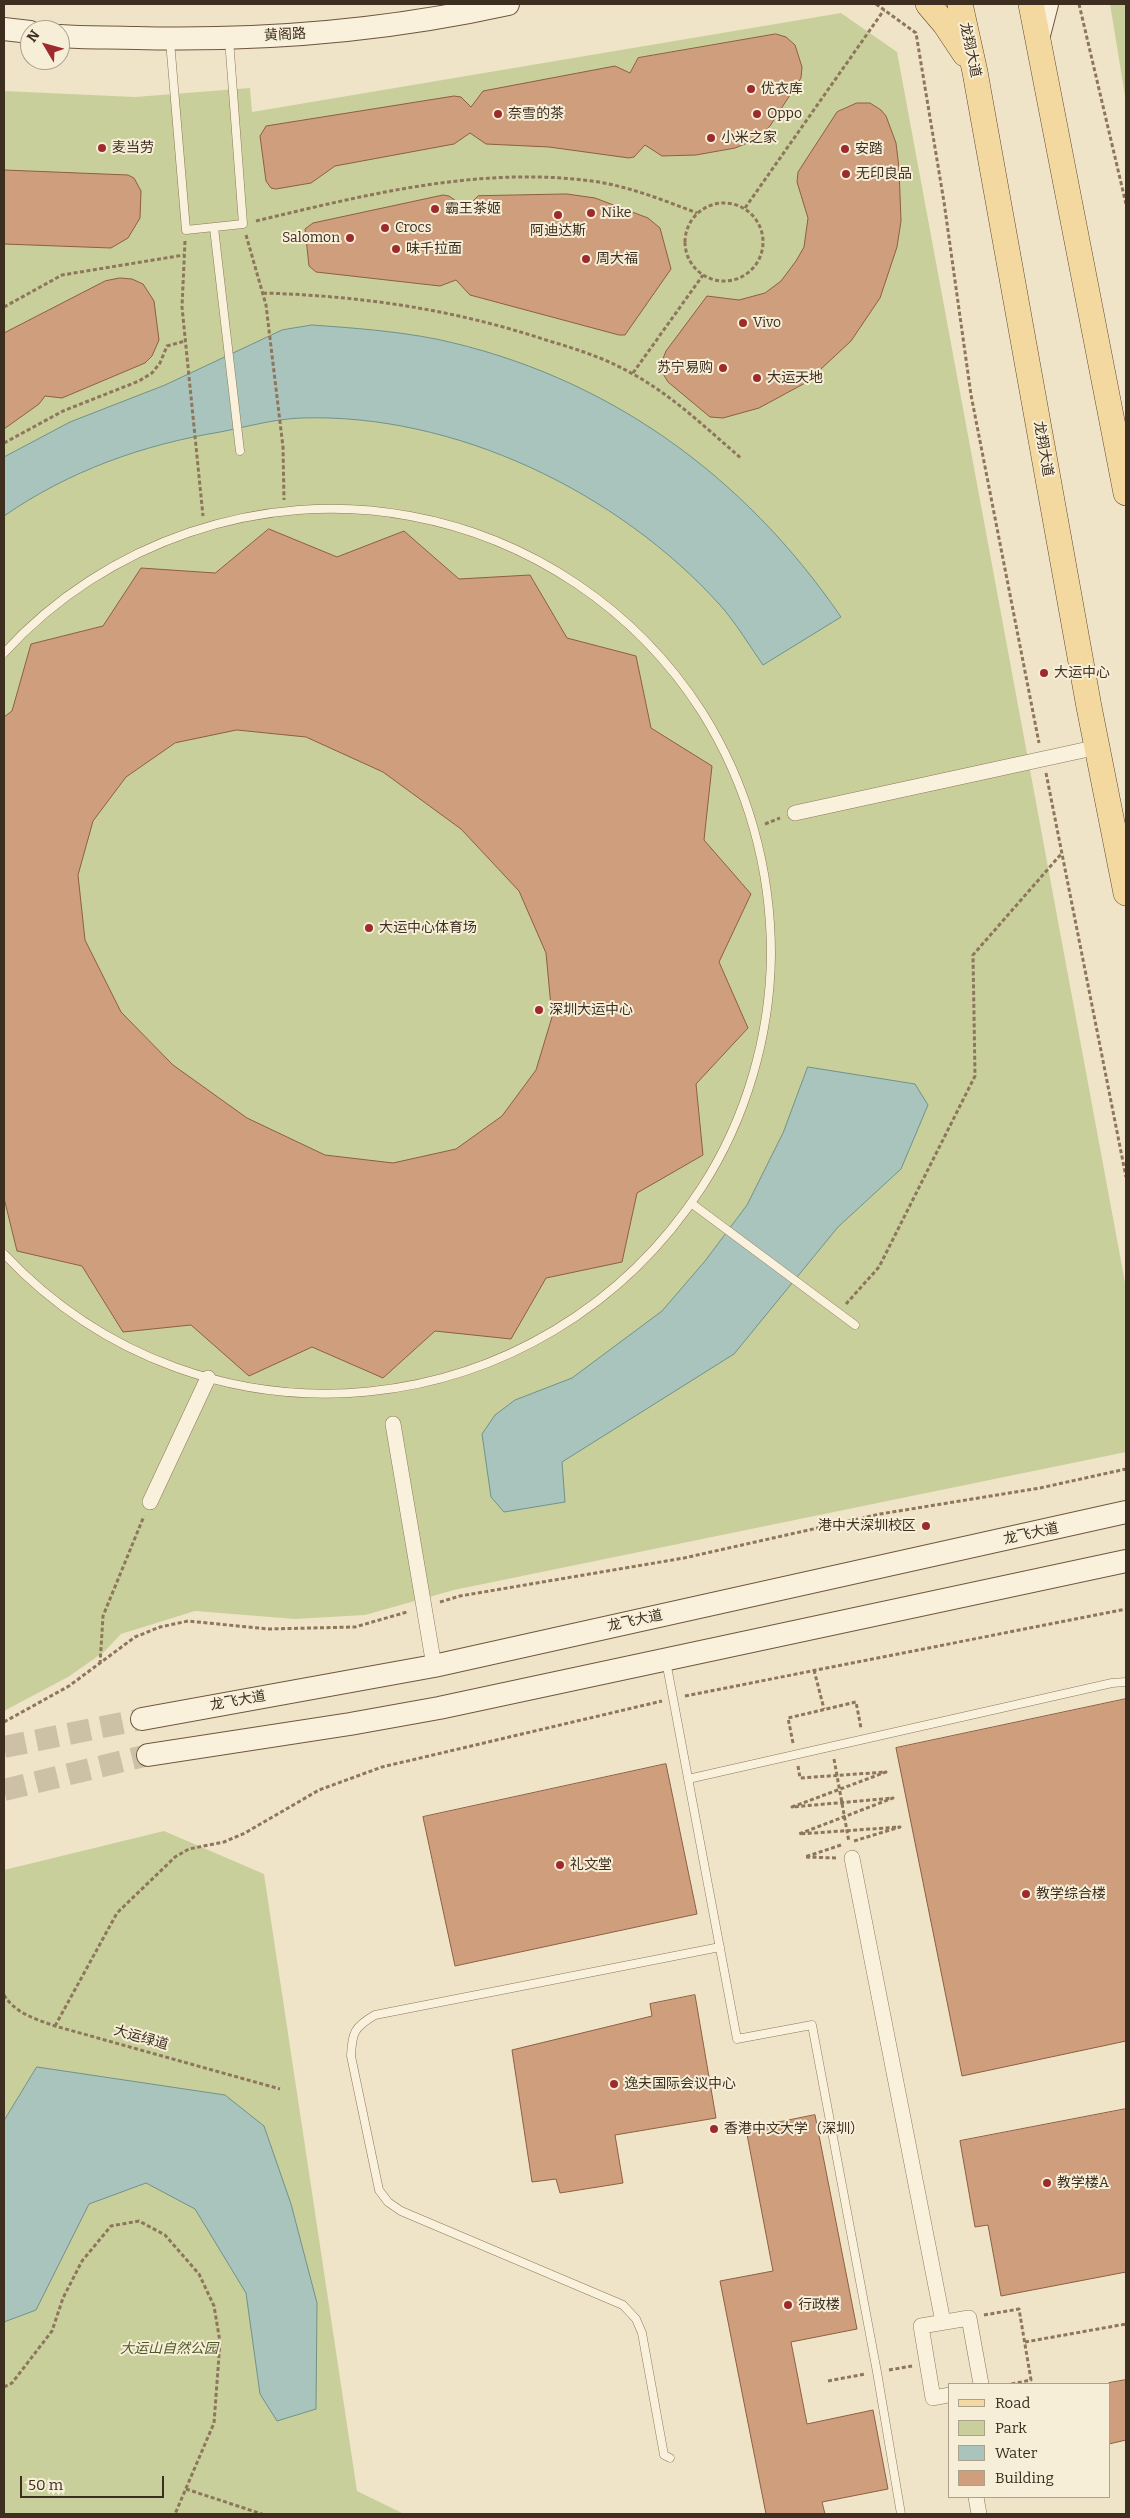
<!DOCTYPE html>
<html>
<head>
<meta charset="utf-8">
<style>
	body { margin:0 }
	#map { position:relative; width:1130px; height:2518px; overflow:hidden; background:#f0e4c8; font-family:Bitter,serif }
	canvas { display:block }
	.frame { position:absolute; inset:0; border:5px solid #3d2e20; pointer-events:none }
	.legend { position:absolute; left:948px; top:2383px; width:162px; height:115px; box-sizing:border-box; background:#f7eed8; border:1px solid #ada18e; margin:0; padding:6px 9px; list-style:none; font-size:15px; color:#3d2e20 }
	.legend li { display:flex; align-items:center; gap:10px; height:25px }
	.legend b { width:25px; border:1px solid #ada18e }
	.north { position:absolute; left:20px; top:20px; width:50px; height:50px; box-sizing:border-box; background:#f7eed8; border:1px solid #ada18e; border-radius:50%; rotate:307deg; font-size:14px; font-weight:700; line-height:20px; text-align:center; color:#3d2e20 }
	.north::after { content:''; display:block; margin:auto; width:18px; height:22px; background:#9e2a2b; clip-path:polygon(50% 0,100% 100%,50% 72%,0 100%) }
	.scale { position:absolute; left:20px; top:2476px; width:144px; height:22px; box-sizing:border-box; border:2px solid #3d2e20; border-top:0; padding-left:6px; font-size:15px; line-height:18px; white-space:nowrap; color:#3d2e20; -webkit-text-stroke:4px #f7eed8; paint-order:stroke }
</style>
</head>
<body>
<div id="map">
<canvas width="1130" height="2518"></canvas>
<div class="frame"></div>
<ul class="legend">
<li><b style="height:6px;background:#f3d9a0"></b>Road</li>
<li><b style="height:14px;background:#c9cf9b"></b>Park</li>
<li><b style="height:14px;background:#a9c4bc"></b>Water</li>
<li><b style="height:14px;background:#cf9f7d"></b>Building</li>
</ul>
<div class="north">N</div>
<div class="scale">50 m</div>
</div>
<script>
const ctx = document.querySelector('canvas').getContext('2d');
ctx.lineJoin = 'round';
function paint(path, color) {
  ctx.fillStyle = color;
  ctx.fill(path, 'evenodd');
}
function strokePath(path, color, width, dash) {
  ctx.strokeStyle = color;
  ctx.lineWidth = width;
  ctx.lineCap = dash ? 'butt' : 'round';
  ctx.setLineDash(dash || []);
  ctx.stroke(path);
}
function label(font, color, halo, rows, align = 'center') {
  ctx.font = font + ' Bitter,"Noto Sans SC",serif';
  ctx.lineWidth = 4;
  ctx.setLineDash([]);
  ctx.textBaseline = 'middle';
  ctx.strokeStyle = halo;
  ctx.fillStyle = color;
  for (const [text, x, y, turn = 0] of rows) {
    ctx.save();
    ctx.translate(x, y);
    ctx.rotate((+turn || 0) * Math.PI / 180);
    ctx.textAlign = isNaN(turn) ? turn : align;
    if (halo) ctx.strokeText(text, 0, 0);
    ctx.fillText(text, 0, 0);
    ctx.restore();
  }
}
const green = new Path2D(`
	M1110,4H1126V102Z
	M841,13L897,52L1126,1288V1452L454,1590L365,1615L295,1619L195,1611L121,1634L104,1652L68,1677L4,1711V91L135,97L250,88L252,112Z
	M164,1831L264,1874L357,2491L404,2514H4V1870Z`);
const water = new Path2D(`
	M312,325C354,328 395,331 436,339C606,375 744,475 841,617L763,665C749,645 736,623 720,605C618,492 455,413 301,418C274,419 246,427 220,432C142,445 69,471 4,516V457L70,422L165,385L282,330Z
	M808,1067L915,1084L928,1105L901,1169L838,1227L734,1354L562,1462L565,1502L504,1512L491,1497L482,1434L495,1415L515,1400L572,1378L662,1311L705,1261L747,1205L783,1133Z
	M37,2067L225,2095L264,2126L291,2204L317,2303L316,2409L277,2421L260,2394L246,2293L195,2209L146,2183L89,2204L36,2310L4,2322V2121Z`);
const building = new Path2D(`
	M776,34L786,37L795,45L802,67L801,78L770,126L755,140L735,148L696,155L662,156L645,145L634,157L629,158L549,147L486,144L470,133L454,144L335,166L311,183L276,189L271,188L266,181L260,136L266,126L454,96L461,97L471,107L483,91L615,66L630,73L638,58Z
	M857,103H870L881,110L886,116L896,143L899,168L901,221L897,247L880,298L851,341L807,382L759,408L723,418L710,417L668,382L662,372V361L666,351L707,296L739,300L765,293L781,281L796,261L804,247L808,218L797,182L798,172L837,112Z
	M4,170L128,175L134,178L141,191L140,218L128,238L111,248L4,244Z
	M567,194L595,198L648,218L660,228L671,269L625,335H619L470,295L456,280L440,286L316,272L309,266L305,229L313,223L443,195L449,196L466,208L478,196Z
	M120,278L132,279L143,284L154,301L159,340L152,356L145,363L62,398L45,396L39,404L4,429V333L105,281Z
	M269,529L337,557L404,531L459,579L530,575L567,638L636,656L651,728L712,766L704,840L751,894L719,962L748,1028L696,1084L703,1155L637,1193L622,1262L546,1278L511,1339L435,1331L383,1378L312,1347L249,1376L191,1325L123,1332L82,1266L17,1251L4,1198V717L12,711L31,644L103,626L141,568L215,573ZM237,730L306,737L383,772L461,829L519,891L546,953L552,1017L536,1070L502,1116L456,1149L393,1163L325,1155L247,1118L173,1065L121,1012L85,940L78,875L93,821L126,777L175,743Z
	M1126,1699V2041L962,2076L896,1748Z
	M666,1764L697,1914L455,1966L423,1817Z
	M695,1995L716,2118L615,2135L623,2183L560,2193L556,2179L532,2182L512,2050L652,2016L650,2004Z
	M1126,2109V2272L1001,2296L988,2225L975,2227L960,2141Z
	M815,2115L857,2329L791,2342L807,2424L873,2410L888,2489L822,2502L825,2514H766L720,2281L773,2271L746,2129Z
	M1126,2380V2440L1109,2444V2383Z`);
const secondaryTunnel = new Path2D(`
	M4,1747L142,1719
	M4,1790L148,1755`);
const path = new Path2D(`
	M876,4L916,33L944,202L971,395L1039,743
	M1079,4L1126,204
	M685 242a39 39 0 1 1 78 0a39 39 0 1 1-78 0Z
	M745,208L884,10
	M256,221C365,195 478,166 592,181C628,186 663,200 697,213
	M246,235L266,305L283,447L284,500
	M185,241L182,307L203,516
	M263,293C362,296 452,309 546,340C576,349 605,358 631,373C672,395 707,429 742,459
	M4,307L62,275L184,255
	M633,373L703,275
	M4,443L63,411L139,381L152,373L160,363L167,346L185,341
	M1046,773L1126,1177
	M765,824L780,818
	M846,1304L879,1267L975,1076L973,955L1062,853
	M440,1602L460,1596L684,1558L880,1514L1040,1488L1126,1469
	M100,1664L103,1616L144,1516
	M814,1670L824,1709
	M685,1696L1126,1609
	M4,1722L69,1686L135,1637L160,1627L188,1621L268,1629L355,1627L407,1612
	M793,1743L788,1718L856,1702L861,1728
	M834,1759L849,1842
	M798,1766L800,1778L886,1772L792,1807L893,1798L799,1834L900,1827L854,1841
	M836,1858L805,1857L841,1845
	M4,1995C15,2013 35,2019 55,2026L280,2089
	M55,2026L117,1913L175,1857L189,1849L224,1842L245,1833L319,1790L382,1767L662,1701
	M984,2315L1019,2309L1031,2380L1011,2384
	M1025,2342L1126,2324
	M889,2370L912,2366
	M828,2381L865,2374
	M4,2387L12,2383L52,2331L63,2298L82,2261L111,2226L139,2221L165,2235L199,2274L214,2306L220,2342L214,2423L175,2514
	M186,2489L262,2514`);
const lane = new Path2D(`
	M170,41L186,230L243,224L229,39
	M214,228L240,451
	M4,653C105,542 262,488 410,516C530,538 636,609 702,712C748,785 771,869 771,955C770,1036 746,1119 702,1187C544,1431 204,1466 4,1254
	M691,1203L855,1325
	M666,1661L737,2039L812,2025L877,2372L901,2514
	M688,1779L1112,1683L1126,1682
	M670,2458L664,2455L642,2333L636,2319L623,2305L401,2211L388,2202L379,2190L351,2056C352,2033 354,2027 375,2015L720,1947`);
const street = new Path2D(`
	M795,813L1098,747
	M393,1424L434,1666
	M150,1502L208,1378
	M852,1858L943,2322
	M949,2395L933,2398L921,2326L969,2318L981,2384
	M976,2497L979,2514`);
const secondary = new Path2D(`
	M4,29L30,32
	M60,36C85,38 111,37 136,38C260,41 386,31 508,4
	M1038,39L1047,4
	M142,1719L434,1666L1126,1512
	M148,1755L350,1724L439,1708L1126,1561`);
const primary = new Path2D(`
	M928,4L945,24L965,54
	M960,4L975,72L1089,707L1126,893
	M1031,4L1126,493`);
const markers = [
	[751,89,5,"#9e2a2b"],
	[498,114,5,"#9e2a2b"],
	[757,114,5,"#9e2a2b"],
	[711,138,5,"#9e2a2b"],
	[102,148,5,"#9e2a2b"],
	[845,149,5,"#9e2a2b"],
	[846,174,5,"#9e2a2b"],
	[435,209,5,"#9e2a2b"],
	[591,213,5,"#9e2a2b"],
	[558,215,5,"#9e2a2b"],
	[385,228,5,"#9e2a2b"],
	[350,238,5,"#9e2a2b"],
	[396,249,5,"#9e2a2b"],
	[586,259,5,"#9e2a2b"],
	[743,323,5,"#9e2a2b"],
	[723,368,5,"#9e2a2b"],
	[757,378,5,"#9e2a2b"],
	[1044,673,5,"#9e2a2b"],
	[369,928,5,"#9e2a2b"],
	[539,1010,5,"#9e2a2b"],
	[926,1526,5,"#9e2a2b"],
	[560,1865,5,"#9e2a2b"],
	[1026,1894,5,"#9e2a2b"],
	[614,2084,5,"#9e2a2b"],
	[714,2129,5,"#9e2a2b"],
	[1047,2183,5,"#9e2a2b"],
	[788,2305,5,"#9e2a2b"]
];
const streetNames = [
	["黄阁路",285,35,-3],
	["龙翔大道",970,50,78],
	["龙翔大道",1043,449,80],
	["龙飞大道",1031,1534,-12],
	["龙飞大道",635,1621,-12],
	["龙飞大道",238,1701,-10],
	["大运绿道",141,2038,16]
];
const poiNames = [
	["优衣库",761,89],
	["奈雪的茶",508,114],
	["Oppo",767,114],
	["小米之家",721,138],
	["麦当劳",112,148],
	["安踏",855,149],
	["无印良品",856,174],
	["霸王茶姬",445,209],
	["Nike",601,213],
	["Crocs",395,228],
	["阿迪达斯",558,231,"center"],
	["Salomon",340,238,"right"],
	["味千拉面",406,249],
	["周大福",596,259],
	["Vivo",753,323],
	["苏宁易购",713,368,"right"],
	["大运天地",767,378],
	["大运中心",1054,673],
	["大运中心体育场",379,928],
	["深圳大运中心",549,1010],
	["港中大深圳校区",916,1526,"right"],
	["礼文堂",570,1865],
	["教学综合楼",1036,1894],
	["逸夫国际会议中心",624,2084],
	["香港中文大学（深圳）",724,2129],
	["教学楼A",1057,2183],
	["行政楼",798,2305]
];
const parkNames = [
	["大运山自然公园",169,2349]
];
paint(green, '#c9cf9b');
paint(water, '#a9c4bc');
strokePath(water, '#6f938a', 1);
paint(building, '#cf9f7d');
strokePath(building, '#8d5f41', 1);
strokePath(secondaryTunnel, '#ccc0a6', 22, [22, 11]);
strokePath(lane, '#8d765c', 9);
strokePath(street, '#8d765c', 16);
strokePath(secondary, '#6f573f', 24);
strokePath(primary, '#5b4430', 26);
strokePath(path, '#8d765c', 3, [4, 2.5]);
strokePath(lane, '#faf1dc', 8);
strokePath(street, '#faf1dc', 15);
strokePath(secondary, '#faf1dc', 22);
strokePath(primary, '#f3d9a0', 25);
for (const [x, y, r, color] of markers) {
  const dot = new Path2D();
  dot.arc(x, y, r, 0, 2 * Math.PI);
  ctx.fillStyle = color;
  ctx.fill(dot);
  strokePath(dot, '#f7eed8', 2);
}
label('14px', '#3d2e20', '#f7eed8', streetNames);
label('14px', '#3d2e20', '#f7eed8', poiNames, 'left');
label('italic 14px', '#4d5a26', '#f7eed8', parkNames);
</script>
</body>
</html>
